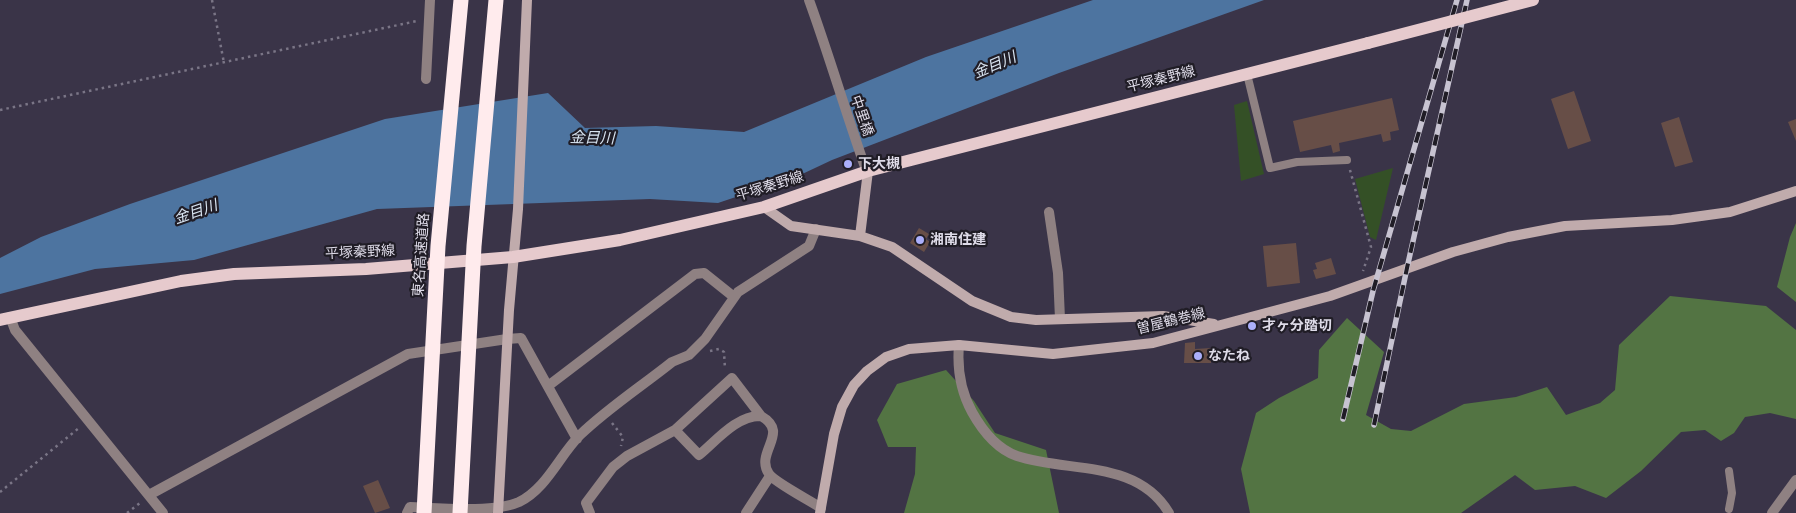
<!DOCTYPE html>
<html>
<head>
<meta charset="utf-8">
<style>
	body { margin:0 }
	canvas { display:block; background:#3a3448 }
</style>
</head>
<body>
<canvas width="1796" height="513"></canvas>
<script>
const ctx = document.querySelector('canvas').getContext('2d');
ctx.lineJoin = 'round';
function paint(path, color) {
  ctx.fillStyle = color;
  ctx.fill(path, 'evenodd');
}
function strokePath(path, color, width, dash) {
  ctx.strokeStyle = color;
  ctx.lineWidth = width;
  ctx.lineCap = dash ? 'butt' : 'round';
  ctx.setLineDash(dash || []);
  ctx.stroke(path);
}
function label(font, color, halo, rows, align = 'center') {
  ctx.font = font + ' "Roboto Condensed","Noto Sans JP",sans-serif';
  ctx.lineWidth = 4.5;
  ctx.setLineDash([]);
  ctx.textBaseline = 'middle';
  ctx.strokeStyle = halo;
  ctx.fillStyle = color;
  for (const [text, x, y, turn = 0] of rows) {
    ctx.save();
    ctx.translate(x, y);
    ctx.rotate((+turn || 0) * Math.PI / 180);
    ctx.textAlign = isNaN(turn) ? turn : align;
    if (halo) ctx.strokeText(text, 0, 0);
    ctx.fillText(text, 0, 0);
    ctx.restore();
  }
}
const green = new Path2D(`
	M1247,101L1264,174L1241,181L1234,105Z
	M1393,168L1376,240L1370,237L1355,179Z`);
const forest = new Path2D(`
	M1796,223V302L1777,287L1790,237Z
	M1670,296L1766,306L1796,330V419L1770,413L1745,417L1734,433L1721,441L1705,430L1681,432L1641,471L1606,498L1575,486L1535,490L1515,475L1461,513H1250L1241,469L1256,413L1279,398L1318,378L1319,350L1347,318L1384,352L1366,415L1391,429L1411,431L1464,404L1516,397L1547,387L1566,415L1600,403L1615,390L1619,345Z
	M946,370L974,401L995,433L1046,450L1059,513H904L915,474L916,447H888L877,420L897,384Z`);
const water = new Path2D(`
	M1093,0H1264L1059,73L832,160L798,176L718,203L650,199L377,209L194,260L95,269L0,294V258L41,237L130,204L385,119L548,93L585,128L656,126L744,132L926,57Z`);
const building = new Path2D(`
	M1574,91L1591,141L1568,149L1551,99Z
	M1392,98L1399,130L1390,132L1391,140L1383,142L1381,134L1339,143L1340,151L1333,153L1331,145L1300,152L1293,121Z
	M1679,117L1693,162L1675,167L1661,123Z
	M1796,119V141L1788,122Z
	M919,228L929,234L926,239L930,242L924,252L910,243Z
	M1296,243L1300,283L1267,287L1263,246Z
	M1331,258L1336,274L1316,279L1313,270L1317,269L1315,263Z
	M1195,342V349L1211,348V363H1184L1185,343Z
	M378,480L390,508L375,513L363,486Z`);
const path = new Path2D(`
	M212,0L224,63
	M0,110L417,21
	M1350,170L1371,247L1363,271
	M710,351L719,349L724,352L725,369
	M612,423L623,437L621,446
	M0,492L79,428
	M127,513L140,503`);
const lane = new Path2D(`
	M1247,74L1270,168L1297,162L1347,160
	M1729,471L1732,493L1729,509`);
const street = new Path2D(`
	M809,0C829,55 845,110 864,164L868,171
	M426,79L430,0
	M1049,212L1058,273L1060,319
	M10,317L15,330L163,513
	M959,345C957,368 961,392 972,412C982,430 997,449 1017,456C1069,473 1137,459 1169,513
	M548,386L695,274L704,273L734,297
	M675,430L699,455C716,441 737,415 761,416
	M149,495L408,354L507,339L521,338L577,439
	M407,513L410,507C438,508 495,513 519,502C547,488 559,456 580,435C608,408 642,386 672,362L689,355L705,339L738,292L809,246L816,229
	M590,513L586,503L613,467L627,456L675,430L732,378L761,416C791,433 754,452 769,474C774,482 811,501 821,508
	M746,513L770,476
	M1772,513L1796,480`);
const secondary = new Path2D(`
	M764,207L791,226L860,236L892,247L972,301L1011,317L1036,320L1163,316L1214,324
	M860,236L868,171
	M498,513L509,310L518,209L527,0
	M820,513L834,434L842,407L854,385L867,371L886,357L909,349L959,345L1053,354L1153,343L1330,296L1453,252L1508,237L1565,226L1672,220L1730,212L1796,191`);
const primary = new Path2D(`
	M0,320L181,281L234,274L366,269L513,257L620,240L764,207L868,171L1368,43`);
const rail = new Path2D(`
	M1343,419L1373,291L1457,0
	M1374,425L1407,268L1467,0`);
const primaryBridge = new Path2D(`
	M1368,43L1533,0`);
const highwayBridge = new Path2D(`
	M424,513L438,246L461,0
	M460,513L474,246L496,0`);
const markers = [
	[848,164,5,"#abaffb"],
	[920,240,5,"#abaffb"],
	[1252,326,5,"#abaffb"],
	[1198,356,5,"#abaffb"]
];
const streetNames = [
	["平塚秦野線",1161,80,-14],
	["中里橋",861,116,71],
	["平塚秦野線",770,187,-17],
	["平塚秦野線",360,253,-3],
	["東名高速道路",422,255,-86],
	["曽屋鶴巻線",1171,322,-14]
];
const poiNames = [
	["下大槻",858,164],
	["湘南住建",930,240],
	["才ヶ分踏切",1262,326],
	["なたね",1208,356]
];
const waterNames = [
	["金目川",995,66,-23],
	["金目川",592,139,1],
	["金目川",196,213,-19]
];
paint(green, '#345026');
paint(forest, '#537443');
paint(water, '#4d74a0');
paint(building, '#674e47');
strokePath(path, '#7a7586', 2.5, [2.5, 4]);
strokePath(lane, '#8f8182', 8);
strokePath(street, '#8f8182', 10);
strokePath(secondary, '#c0abac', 10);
strokePath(primary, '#e6cacd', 12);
strokePath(rail, '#c7c3d1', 5.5);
strokePath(rail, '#201d26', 4, [11]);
strokePath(primaryBridge, '#e6cacd', 12);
strokePath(highwayBridge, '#ffebed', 15);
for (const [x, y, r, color] of markers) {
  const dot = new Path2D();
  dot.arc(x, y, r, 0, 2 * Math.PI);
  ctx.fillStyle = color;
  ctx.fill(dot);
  strokePath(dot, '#201d26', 2);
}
label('14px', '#dedbe8', '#201d26', streetNames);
label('bold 14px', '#dedbe8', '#201d26', poiNames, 'left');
label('italic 15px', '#d8e4f1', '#201d26', waterNames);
</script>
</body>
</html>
